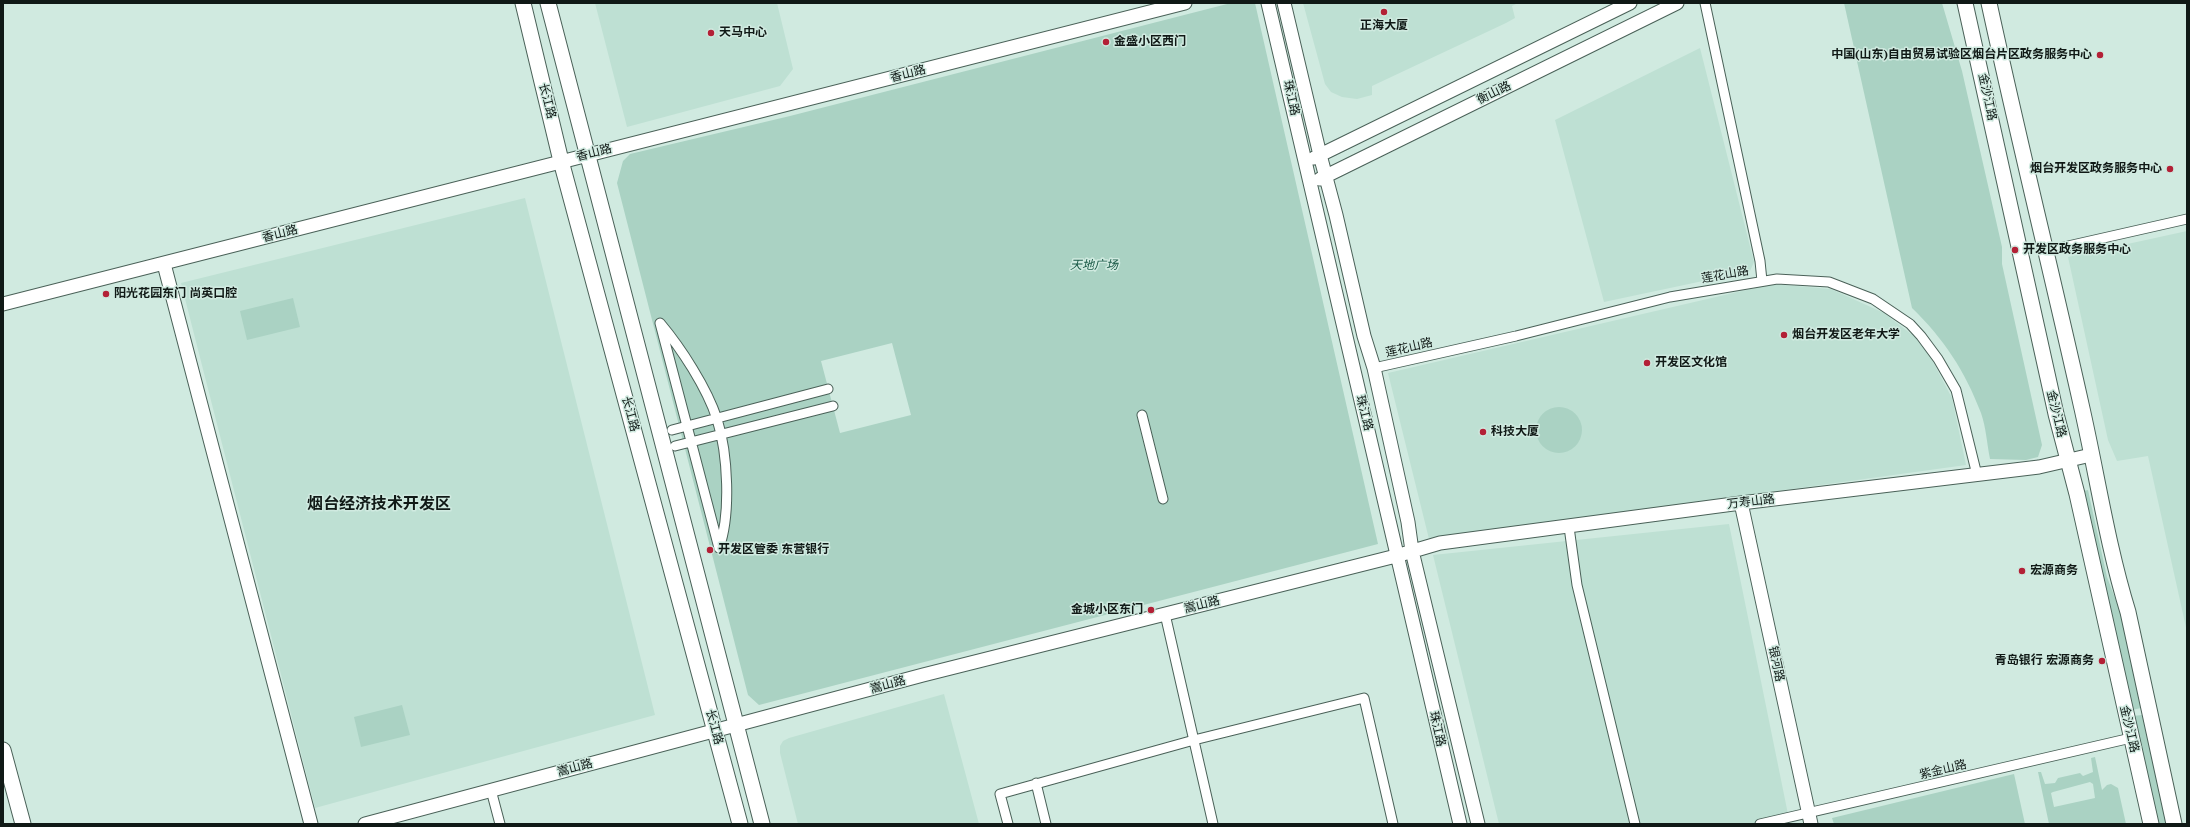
<!DOCTYPE html>
<html>
<head>
<meta charset="utf-8">
<style>
	body { margin:0 }
	#map { position:relative; width:2190px; height:827px; overflow:hidden; background:#d0eae0; font-family:"PT Serif",serif }
	canvas { display:block }
	.frame { position:absolute; inset:0; border:4px solid #101916; pointer-events:none }
</style>
</head>
<body>
<div id="map">
<canvas width="2190" height="827"></canvas>
<div class="frame"></div>
</div>
<script>
const ctx = document.querySelector('canvas').getContext('2d');
ctx.lineJoin = 'round';
function paint(path, color) {
  ctx.fillStyle = color;
  ctx.fill(path, 'evenodd');
}
function strokePath(path, color, width, dash) {
  ctx.strokeStyle = color;
  ctx.lineWidth = width;
  ctx.lineCap = dash ? 'butt' : 'round';
  ctx.setLineDash(dash || []);
  ctx.stroke(path);
}
function label(font, color, halo, rows, align = 'center') {
  ctx.font = font + ' "PT Serif","Noto Sans SC",serif';
  ctx.lineWidth = 3;
  ctx.setLineDash([]);
  ctx.textBaseline = 'middle';
  ctx.strokeStyle = halo;
  ctx.fillStyle = color;
  for (const [text, x, y, turn = 0] of rows) {
    ctx.save();
    ctx.translate(x, y);
    ctx.rotate((+turn || 0) * Math.PI / 180);
    ctx.textAlign = isNaN(turn) ? turn : align;
    if (halo) ctx.strokeText(text, 0, 0);
    ctx.fillText(text, 0, 0);
    ctx.restore();
  }
}
const built = new Path2D(`
	M595,3H777L793,69L780,86L627,127Z
	M1303,3H1518L1512,6L1515,18L1506,23L1372,86V95L1357,99L1342,97L1331,92L1325,84Z
	M1700,48L1754,262L1750,271L1604,302L1555,120Z
	M525,198L655,715L315,808L181,283Z
	M2187,231V632L2148,456L2117,461L2108,440L2068,257Z
	M1772,284L1831,289L1884,313L1923,343L1952,398L1966,465L1429,539L1388,373Z
	M1729,524L1790,824H1499L1433,555Z
	M944,694L979,824H798L780,753V746L783,741L789,738Z`);
const green = new Path2D(`
	M1231,3H1255L1378,544L759,705L748,695L617,183L623,161L630,154L790,116ZM892,343L911,415L840,433L821,361Z
	M1844,3H1942L1962,71L2002,247V264L2042,445L2038,457L2026,460L1990,459C1987,444 1986,427 1981,413C1965,371 1944,339 1912,308Z
	M293,298L300,327L247,340L240,311Z
	M1536 430a23 23 0 1 1 46 0a23 23 0 1 1-46 0Z
	M2088,490L2107,577L2120,611L2141,708L2132,710L2083,491Z
	M402,705L410,735L361,747L354,717Z
	M2142,715L2167,824H2157L2133,716Z
	M2095,757L2102,790L2107,785L2111,784L2118,788L2126,824H2049L2038,772H2041L2045,784L2055,783L2058,778L2080,773L2083,776L2093,772L2091,758ZM2090,782L2093,784L2095,798L2054,807L2051,793L2053,792Z
	M2014,774L2025,824H1834L1832,818Z`);
const street = new Path2D(`
	M1705,3L1760,261L1762,281
	M2046,251L2187,219
	M660,323C681,348 707,388 717,419C728,454 731,514 719,548Z
	M1374,368L1516,336L1670,297L1777,279L1829,282L1873,299L1910,324L1921,336L1938,359L1956,390L1977,475
	M1142,415L1163,499
	M672,430L828,389
	M675,446L833,406
	M1569,527L1577,585L1635,824
	M1165,614L1213,824
	M1036,783L1046,824
	M491,790L500,824
	M1008,824L1000,794L1194,740L1364,698L1393,824
	M1760,824L2131,738`);
const secondary = new Path2D(`
	M1268,3L1460,824
	M1284,3L1320,155L1336,215L1364,336L1374,368L1408,522L1412,551L1478,824
	M1314,158L1630,3
	M1320,179L1677,3
	M164,264L311,824
	M3,304L1185,3
	M1741,503L1811,824
	M365,824L923,675L1396,556L1440,543L1741,503L2039,467L2091,455`);
const primary = new Path2D(`
	M523,3L561,161L740,824
	M548,3L762,824
	M1965,3L2056,414L2077,494L2151,824
	M1989,3C2018,137 2051,270 2081,404C2097,474 2107,544 2128,612L2174,824
	M3,750L23,824`);
const markers = [
	[1384,12,4,"#b32036"],
	[711,33,4,"#b32036"],
	[1106,42,4,"#b32036"],
	[2100,55,4,"#b32036"],
	[2170,169,4,"#b32036"],
	[2015,250,4,"#b32036"],
	[106,294,4,"#b32036"],
	[1784,335,4,"#b32036"],
	[1647,363,4,"#b32036"],
	[1483,432,4,"#b32036"],
	[710,550,4,"#b32036"],
	[2022,571,4,"#b32036"],
	[1151,610,4,"#b32036"],
	[2102,661,4,"#b32036"]
];
const poiNames = [
	["正海大厦",1384,26,"center"],
	["天马中心",719,33],
	["金盛小区西门",1114,42],
	["中国(山东)自由贸易试验区烟台片区政务服务中心",2092,55,"right"],
	["烟台开发区政务服务中心",2162,169,"right"],
	["开发区政务服务中心",2023,250],
	["阳光花园东门 尚英口腔",114,294],
	["烟台开发区老年大学",1792,335],
	["开发区文化馆",1655,363],
	["科技大厦",1491,432],
	["开发区管委 东营银行",718,550],
	["宏源商务",2030,571],
	["金城小区东门",1143,610,"right"],
	["青岛银行 宏源商务",2094,661,"right"]
];
const streetNames = [
	["香山路",908,74,-14],
	["衡山路",1494,93,-26],
	["金沙江路",1987,97,78],
	["珠江路",1291,98,77],
	["长江路",547,101,76],
	["香山路",594,153,-14],
	["香山路",280,234,-14],
	["莲花山路",1725,275,-10],
	["莲花山路",1409,348,-13],
	["珠江路",1364,413,76],
	["长江路",630,414,75],
	["金沙江路",2056,414,76],
	["万寿山路",1751,502,-7],
	["嵩山路",1202,605,-14],
	["银河路",1776,664,78],
	["嵩山路",888,685,-15],
	["长江路",714,727,75],
	["珠江路",1437,729,77],
	["金沙江路",2129,729,77],
	["嵩山路",575,768,-15],
	["紫金山路",1943,770,-13]
];
const parkNames = [
	["天地广场",1094,266]
];
const districtNames = [
	["烟台经济技术开发区",379,504]
];
paint(built, '#bee0d3');
paint(green, '#aad2c3');
strokePath(street, '#4a6158', 11);
strokePath(secondary, '#4a6158', 15);
strokePath(primary, '#4a6158', 17);
strokePath(street, '#fff', 9);
strokePath(secondary, '#fff', 13);
strokePath(primary, '#fff', 15);
for (const [x, y, r, color] of markers) {
  const dot = new Path2D();
  dot.arc(x, y, r, 0, 2 * Math.PI);
  ctx.fillStyle = color;
  ctx.fill(dot);
  strokePath(dot, '#d0eae0', 1.5);
}
label('bold 12px', '#101916', '#d0eae0', poiNames, 'left');
label('12px', '#101916', '#d0eae0', streetNames);
label('italic 12px', '#1b5a47', '#d0eae0', parkNames);
label('bold 16px', '#101916', '#d0eae0', districtNames);
</script>
</body>
</html>
